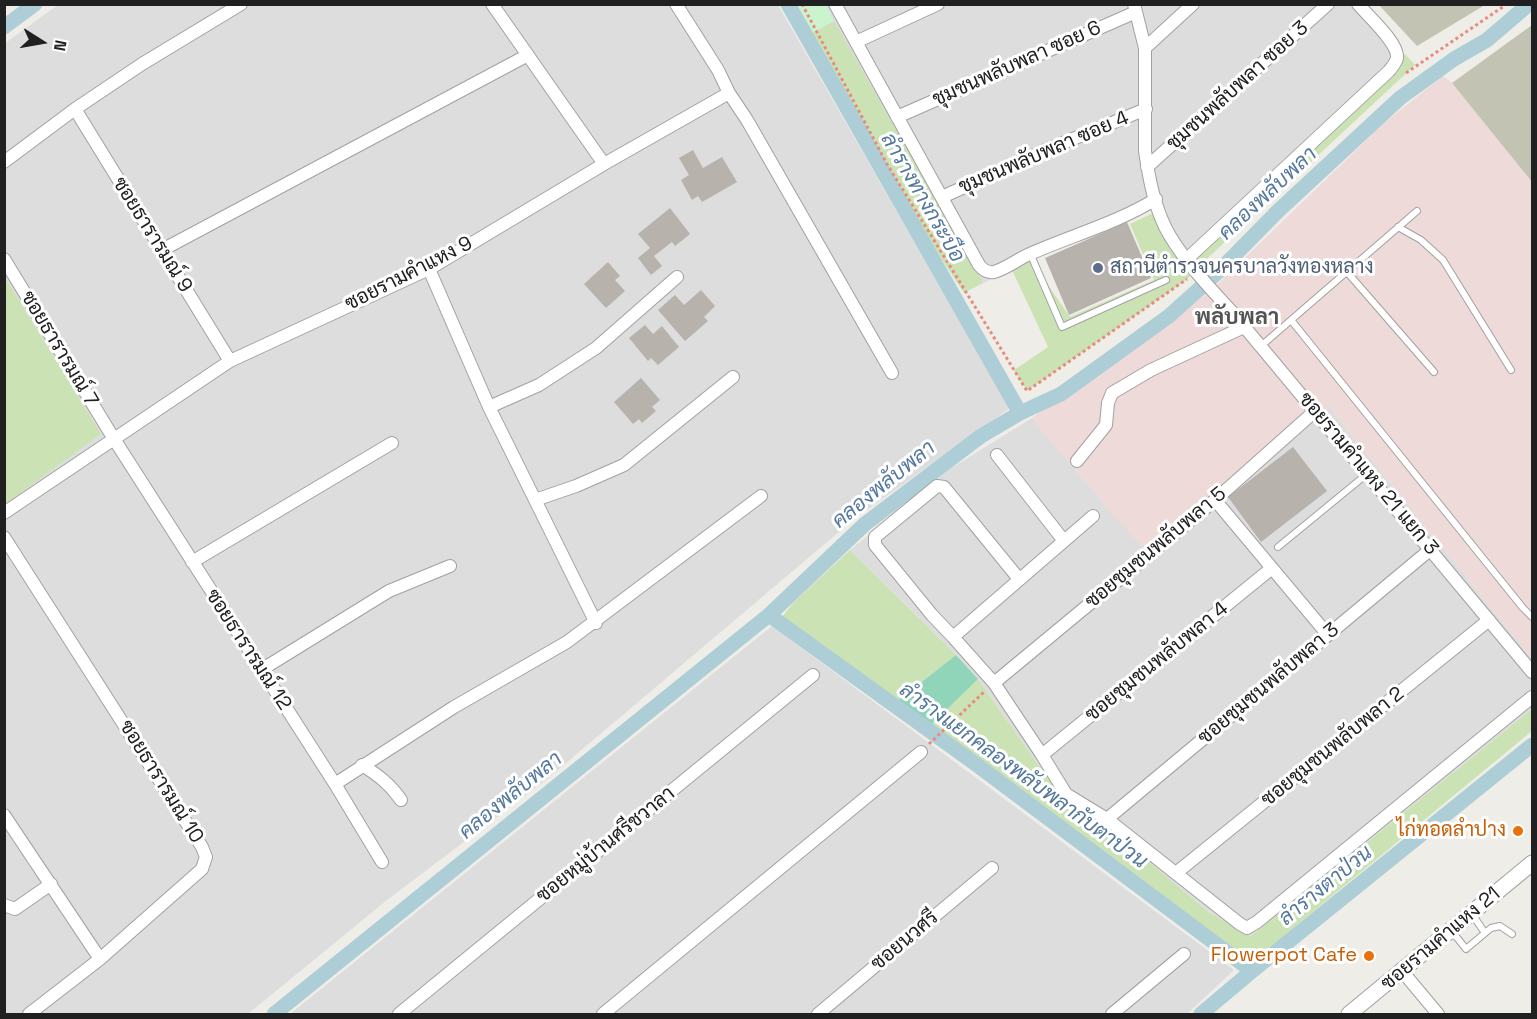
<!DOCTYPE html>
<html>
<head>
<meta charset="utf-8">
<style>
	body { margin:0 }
	#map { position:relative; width:1537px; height:1019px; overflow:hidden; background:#efede7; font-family:"Space Grotesk",sans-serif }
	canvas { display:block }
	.frame { position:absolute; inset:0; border:6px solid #202020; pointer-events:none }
	.north { position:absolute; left:12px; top:12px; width:60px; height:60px; -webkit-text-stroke:4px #fff; paint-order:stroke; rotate:101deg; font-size:16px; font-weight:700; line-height:24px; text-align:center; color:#202020 }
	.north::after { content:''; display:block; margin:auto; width:21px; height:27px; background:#202020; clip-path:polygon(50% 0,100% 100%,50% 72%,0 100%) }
</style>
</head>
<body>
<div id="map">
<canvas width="1537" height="1019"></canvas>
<div class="frame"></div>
<div class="north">N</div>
</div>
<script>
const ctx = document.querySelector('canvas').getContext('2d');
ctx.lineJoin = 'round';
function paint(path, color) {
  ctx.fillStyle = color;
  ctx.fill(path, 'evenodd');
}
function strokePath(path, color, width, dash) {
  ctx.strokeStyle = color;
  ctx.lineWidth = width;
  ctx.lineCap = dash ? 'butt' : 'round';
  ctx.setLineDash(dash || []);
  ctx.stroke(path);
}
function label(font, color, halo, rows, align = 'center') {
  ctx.font = font + ' "Space Grotesk",Sarabun,sans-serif';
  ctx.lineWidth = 6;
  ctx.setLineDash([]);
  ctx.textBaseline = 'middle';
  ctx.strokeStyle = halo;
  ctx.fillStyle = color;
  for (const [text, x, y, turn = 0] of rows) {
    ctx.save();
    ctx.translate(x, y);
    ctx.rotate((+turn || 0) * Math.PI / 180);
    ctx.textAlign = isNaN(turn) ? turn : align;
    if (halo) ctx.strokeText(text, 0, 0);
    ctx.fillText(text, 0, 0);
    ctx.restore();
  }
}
const residential = new Path2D(`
	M59,4L778,5L1010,408L853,520L546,780L387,900L248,1014H5L4,44Z
	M798,5H1360L1415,65L1197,268L1153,205L1043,253L964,293L907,206Z
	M1330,408L1532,659V709L1251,936L1210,913L1045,775L978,679L956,655L850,550L950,469L1032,418L1110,511L1146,550L1304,416Z
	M772,626L1234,970L1187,1014H290Z`);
const commercial = new Path2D(`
	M1443,76L1452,83L1532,182V659L1330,408L1304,416L1145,550L1110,511L1032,418L1220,282L1383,124Z`);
const construction = new Path2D(`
	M1379,5H1485L1417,46Z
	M1532,25V182L1452,83Z`);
const grass = new Path2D(`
	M834,21L983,282L964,293L907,206L812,33Z
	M1405,54L1415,65L1199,266L1192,258L1391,73Z
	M1153,213L1193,273L1186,280L1027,391L1014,370L1048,347L1012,270L1030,259L1070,317L1154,280L1130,224Z
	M4,276L101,434L5,504H4Z
	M850,550L956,655L896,702L781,618L794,602Z
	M978,679L1045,775L1210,913L1251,936L1532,709V731L1258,957L1239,953L931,725Z`);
const park = new Path2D(`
	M798,5H826L834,21L812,33Z`);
const pitch = new Path2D(`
	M956,655L978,679L931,725L896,702Z`);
const canal = new Path2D(`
	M788,4L1020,413
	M4,27L35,4
	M769,615L977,765L1252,971
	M274,1014L769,615L865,524L981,436L1020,413L1061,394L1169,316L1219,271L1278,211L1400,98L1454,59L1487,40L1529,4
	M1201,1014L1252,971L1532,745`);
const building = new Path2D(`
	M693,150L703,168L722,157L737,182L702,202L698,196L692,200L681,180L689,175L679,158Z
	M670,208L690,234L675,246L672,242L654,256L662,266L651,275L638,258L650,248L638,234Z
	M1127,222L1151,278L1069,315L1045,258Z
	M608,262L620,276L615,280L625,291L606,308L584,284Z
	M701,290L715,306L704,317L708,321L685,341L658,310L675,295L684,305Z
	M645,325L653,334L662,326L679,347L658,365L651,358L648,361L629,338Z
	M641,378L660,400L652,407L656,411L642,423L639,419L633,424L614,402Z
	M1293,447L1327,491L1261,542L1228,497Z`);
const path = new Path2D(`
	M802,4L887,164L1027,391L1187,279
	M1406,73L1507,4
	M929,744L985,691`);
const service = new Path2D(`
	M1398,227L1421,240L1443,260L1511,370
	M1030,253L1062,327L1166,280
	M1347,272L1434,372
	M1291,320L1523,608L1532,617
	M1261,346L1417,211
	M1278,547L1367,474
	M1472,914L1485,933
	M1451,930L1466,949L1491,928L1500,926L1512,934`);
const minor = new Path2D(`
	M492,4L604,164
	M835,4L979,265C983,270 987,273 994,272C1008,268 1019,258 1032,253C1073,235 1117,223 1156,199
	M1134,4L1145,48V151C1149,179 1155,211 1170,236C1187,264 1210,288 1232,312L1532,672
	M856,42L938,4
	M1145,48L1193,4
	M729,93L747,120L892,373
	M75,109L230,361
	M897,117L1136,12
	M4,162L75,109L142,64L241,4
	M1147,167L1328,4
	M942,197L1046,150L1146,109
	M162,250L528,55
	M4,259L114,439L335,784L382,862
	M1187,259L1389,71C1392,67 1396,63 1397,58C1399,43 1368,16 1358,4
	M429,269L489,407L596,623
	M489,407L539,385L596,348L677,277
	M997,455L1064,541
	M1077,461L1106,425L1108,403L1112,393L1151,370L1244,327
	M535,500L576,486L624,465L733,377
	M1215,500L1328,635
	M4,513L230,361L429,269L604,164L729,93L718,70L676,4
	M1093,516L953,637L994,683L1042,755L1066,794L1107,819L1240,924L1247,928L1257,922L1532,697
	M4,537L202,847L206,857L202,869L100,959L29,1014
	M192,562L392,443
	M953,637L932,615L875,545V537L937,486L944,487L1019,579
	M261,670L389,591L450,566
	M994,683L1215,500L1315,411
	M1042,755L1272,568
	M362,765C378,775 390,784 401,800
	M335,784L454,707L567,642L761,496
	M4,815L100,959
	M1107,819L1431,549
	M1176,873L1489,620
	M4,905L15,909L51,884
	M1402,971L1438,1014
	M399,1014L813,675
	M603,1014L921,752
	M818,1014L992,868
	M1112,1014L1184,954`);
const tertiary = new Path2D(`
	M1349,1014L1532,863`);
const markers = [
	[1098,268,6,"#5c6f8a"],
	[1518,831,6,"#e8710a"],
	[1369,956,6,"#e8710a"]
];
const streetNames = [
	["ชุมชนพลับพลา ซอย 6",1017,64,-24],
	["ชุมชนพลับพลา ซอย 3",1238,86,-42],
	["ชุมชนพลับพลา ซอย 4",1044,153,-23],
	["ซอยธารารมณ์ 9",152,235,58],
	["ซอยรามคำแหง 9",409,274,-27],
	["ซอยธารารมณ์ 7",59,349,59],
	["ซอยรามคำแหง 21 แยก 3",1368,474,50],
	["ซอยชุมชนพลับพลา 5",1156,548,-40],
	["ซอยธารารมณ์ 12",248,650,57],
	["ซอยชุมชนพลับพลา 4",1157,662,-39],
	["ซอยชุมชนพลับพลา 3",1269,684,-40],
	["ซอยชุมชนพลับพลา 2",1333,747,-39],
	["ซอยธารารมณ์ 10",161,782,58],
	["ซอยหมู่บ้านศรีชวาลา",606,845,-39],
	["ซอยรามคำแหง 21",1441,939,-40],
	["ซอยนวศรี",905,941,-40]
];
const serviceNames = [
	["สถานีตำรวจนครบาลวังทองหลาง",1110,268]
];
const foodNames = [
	["ไก่ทอดลำปาง",1506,831],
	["Flowerpot Cafe",1357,956]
];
const waterNames = [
	["คลองพลับพลา",1268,194,-43],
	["ลำรางทางกระบือ",922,198,60],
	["คลองพลับพลา",884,485,-39],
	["ลำรางแยกคลองพลับพลากับตาป่วน",1023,776,36],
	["คลองพลับพลา",511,796,-39],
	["ลำรางตาป่วน",1326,886,-39]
];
const quarterNames = [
	["พลับพลา",1237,318]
];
paint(residential, '#dedddd');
paint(commercial, '#eedad9');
paint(construction, '#c3c3b4');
paint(grass, '#cbe3b4');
paint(park, '#caf3ce');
paint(pitch, '#90d4ba');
strokePath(canal, '#adcdd7', 15);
paint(building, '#b8b2ad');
strokePath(service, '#a1a1a1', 8);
strokePath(minor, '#a1a1a1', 14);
strokePath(tertiary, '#a1a1a1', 17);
strokePath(path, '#e98a7f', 3, [3, 3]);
strokePath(service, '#fff', 6);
strokePath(minor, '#fff', 12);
strokePath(tertiary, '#fff', 15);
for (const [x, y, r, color] of markers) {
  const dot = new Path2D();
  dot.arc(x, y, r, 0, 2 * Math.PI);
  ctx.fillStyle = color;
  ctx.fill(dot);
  strokePath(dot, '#fff', 2);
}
label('20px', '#202020', '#fff', streetNames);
label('20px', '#4e5e75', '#fff', serviceNames, 'left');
label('20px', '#c56008', '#fff', foodNames, 'right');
label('italic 21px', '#54789d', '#fff', waterNames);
label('bold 22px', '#535353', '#fff', quarterNames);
</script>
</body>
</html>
